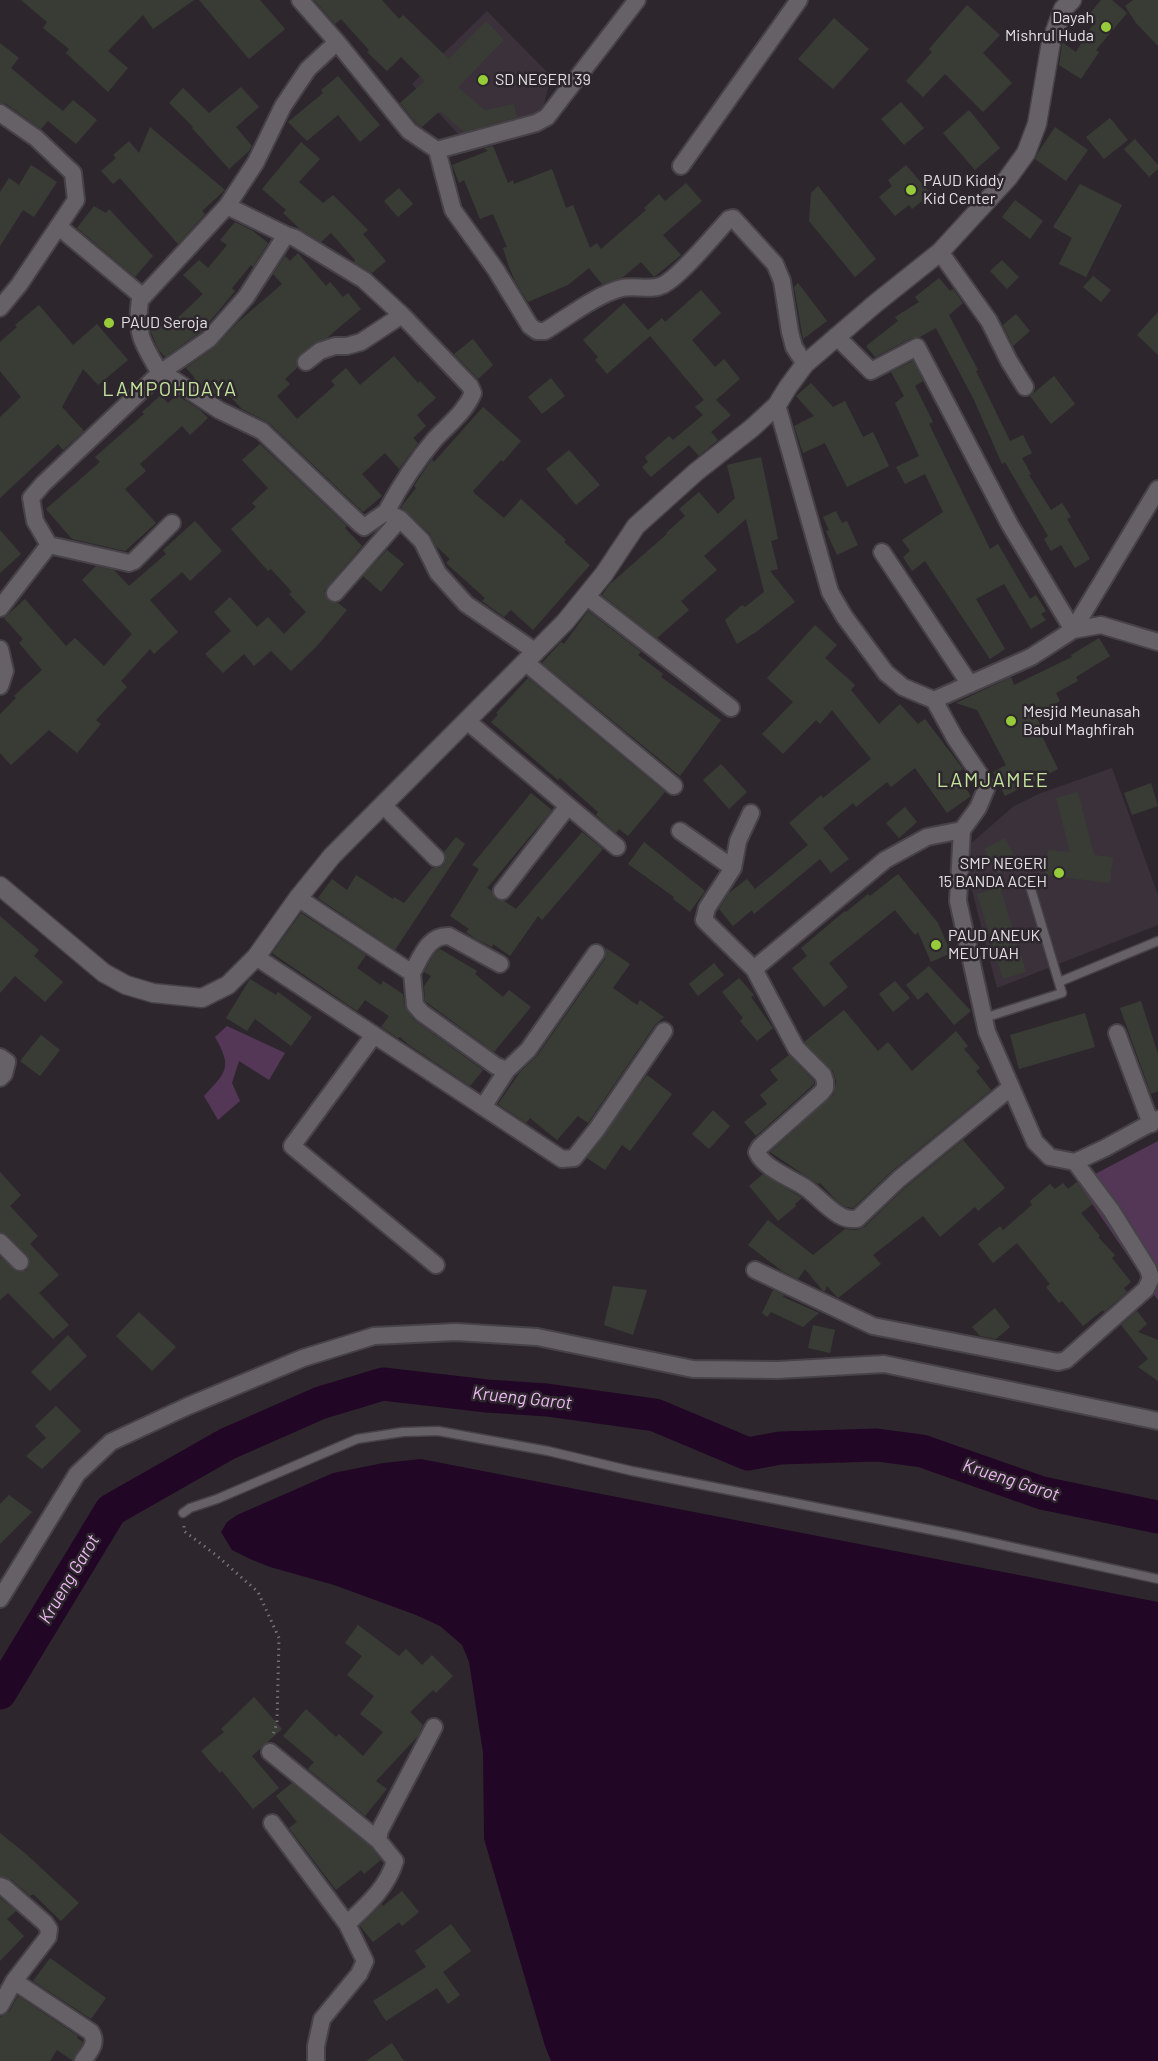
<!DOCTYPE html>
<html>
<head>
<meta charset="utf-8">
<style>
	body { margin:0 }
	canvas { display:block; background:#2d272d }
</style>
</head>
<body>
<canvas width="1158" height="2061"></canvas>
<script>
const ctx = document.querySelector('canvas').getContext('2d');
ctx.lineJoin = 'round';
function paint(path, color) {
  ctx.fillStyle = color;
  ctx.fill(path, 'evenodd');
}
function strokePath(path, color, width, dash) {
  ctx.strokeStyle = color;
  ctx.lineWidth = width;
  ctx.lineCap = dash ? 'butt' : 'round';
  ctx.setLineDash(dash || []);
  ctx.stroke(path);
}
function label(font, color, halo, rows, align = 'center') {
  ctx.font = font + ' Barlow,sans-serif';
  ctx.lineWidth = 5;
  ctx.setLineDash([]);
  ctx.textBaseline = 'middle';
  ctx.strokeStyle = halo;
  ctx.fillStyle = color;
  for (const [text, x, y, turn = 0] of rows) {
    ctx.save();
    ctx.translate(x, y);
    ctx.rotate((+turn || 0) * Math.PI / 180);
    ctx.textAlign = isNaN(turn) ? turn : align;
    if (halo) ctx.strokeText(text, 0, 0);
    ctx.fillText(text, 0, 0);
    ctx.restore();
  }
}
const built = new Path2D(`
	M487,11L551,76L540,120L471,148L412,84Z
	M1112,768L1158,895V925L997,988L962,851L1014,806L1041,793Z`);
const green = new Path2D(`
	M227,1026L285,1053L269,1080L239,1061L232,1083L240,1101L218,1120L204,1096C226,1072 233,1068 215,1037Z
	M1158,1141V1300L1078,1183Z`);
const water = new Path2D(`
	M421,1459L1158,1602V2061H551L545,2046L484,1839L483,1753L469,1662L462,1645L440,1626L416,1615L334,1585L270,1567L250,1559L232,1550L221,1532L227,1522L237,1515L333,1473L383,1463Z`);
const river = new Path2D(`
	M0,1693L111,1510L227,1444L320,1403L383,1384L487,1396L547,1400L655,1415L748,1454L780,1448L877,1445L922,1451L1042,1493L1158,1517`);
const building = new Path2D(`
	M21,0H194L153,29L143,15L108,51L128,68L108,92L66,53L69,49L43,28L47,22Z
	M199,0H260L285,29L249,59Z
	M314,0H382L399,19L403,15L449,59L486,21L504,40L458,87L485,110L514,104L517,117L464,132L440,111L422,127L416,123L400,103L425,81L401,57L387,71L367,52L369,50L341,19L335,24Z
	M1101,0H1112L1127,13L1096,50L1099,52L1081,79L1059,65L1062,45L1063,43L1076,52L1093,24L1086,18Z
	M1133,0H1158V46L1136,23L1125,6Z
	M967,5L1000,35L983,53L1012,83L983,112L945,74L923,97L906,81L932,52L929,49Z
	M834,18L869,49L833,89L798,59Z
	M0,43L19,58L11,68L43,95L63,111L73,100L97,120L76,144L48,121L41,129L6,104L0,103Z
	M338,76L380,125L360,142L338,115L307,141L288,122L323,93L321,90Z
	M241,87L259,107L236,127L252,146L249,151L229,169L192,128L193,127L169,103L183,88L209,113Z
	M901,102L924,128L904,145L881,119Z
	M969,110L1000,148L975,170L943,133Z
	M1110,118L1128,140L1104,159L1086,137Z
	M150,127L225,190L202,211L205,214L178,244L120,178L113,184L101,171L116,158L113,155L129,141L139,153Z
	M1055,127L1088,150L1066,181L1035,159L1039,151Z
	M1135,139L1158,165V169L1149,177L1124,149Z
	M301,142L320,159L299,182L323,203L333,195L368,230L363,234L386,261L372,273L354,262L355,260L331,233L321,242L300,229L283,213L286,210L262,189Z
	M493,146L508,183L513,180L514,184L552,169L566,208L573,205L590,248L597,243L601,249L646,210L644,208L659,194L665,201L686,183L702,201L663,235L681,255L654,277L641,262L623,277L602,284L589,268L568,285L528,302L515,281L509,267L503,248L507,247L493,214L480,219L464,180L459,183L452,165L488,151L484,148Z
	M31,165L57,182L34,217L23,210L0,246V192L9,178L19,185Z
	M906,165L931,194L912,209L909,205L895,216L879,197L892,186L888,180Z
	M1080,184L1122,205L1086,277L1059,264L1072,238L1053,227Z
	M818,186L876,259L855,277L809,221L811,193Z
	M399,188L413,204L398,217L384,201Z
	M1015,200L1043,221L1030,239L1002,217Z
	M94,206L106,213L109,209L153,256L135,277L77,228Z
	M235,222L253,231L268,243L253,267L251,265L232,288L235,291L202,331L165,357L158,349L150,330L161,321L167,328L203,294L183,275L199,260L208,268L227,245L220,240Z
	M298,253L326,286L330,282L343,297L348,293L361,309L335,331L327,338L314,343L297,358V368L285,379L290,384L277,396L297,419L335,385L331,381L346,368L360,385L394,356L418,383L420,381L436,398L417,415L426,426L413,438L418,443L399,469L385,453L362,474L382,496L363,512L269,423L242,409L222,388L215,395L193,380L195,378L186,368L215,347L238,322L282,284L273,274L285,256L290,261Z
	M1002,260L1019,277L1007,289L990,271Z
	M1093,276L1111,290L1101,302L1083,287Z
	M939,278L950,291L953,289L963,303L949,315L978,370L976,371L1010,441L1023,435L1032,453L1022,458L1031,474L1029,475L1051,510L1062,503L1071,517L1067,519L1090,559L1075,568L1061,545L1051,551L1044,539L1048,536L1005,462L1002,464L974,400L936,328L920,337L912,338L875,357L866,346L898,321L895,317L919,302L915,297Z
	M798,283L827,321L803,339L794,287Z
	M701,290L721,313L692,340L715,367L724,359L740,379L716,400L731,415L711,432L718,440L699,456L689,445L651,477L642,467L648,462L645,457L669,436L673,440L703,415L695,407L704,400L650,336L607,374L595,360L598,357L583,340L624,303L648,330L662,318L665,322Z
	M39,305L73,345L97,324L128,360L98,385L83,369L62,407L84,431L63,450L58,444L0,498V417L21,397L0,371V342L17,327L15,325Z
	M1158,312V355L1137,335Z
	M1016,314L1030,331L1013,346L1003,325Z
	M473,339L493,365L478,379L454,354Z
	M913,361L923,381L915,386L933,422L929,424L990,549L998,544L1030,599L1036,595L1046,611L1041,614L1046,620L1031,629L1004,584L976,599L1005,649L990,659L925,561L912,571L903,557L910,551L902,540L943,512L925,474L905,484L896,467L919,456L895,403L904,396L891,372Z
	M1054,376L1075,404L1051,424L1030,396Z
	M551,378L565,396L542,414L528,397Z
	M811,383L833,407L845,401L863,437L873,432L889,466L847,487L825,443L803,453L794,426L814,416L796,396Z
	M161,395L168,403L177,395L200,410L208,418L190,435L182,426L140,464L146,471L125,489L156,523L125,551L72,539L46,509L100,462L95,457L144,414L142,412Z
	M483,407L521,441L503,462L501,460L473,491L474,493L504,518L521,499L566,540L564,542L590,565L533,630L511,610L504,617L482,601L485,598L446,563L450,559L436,546L430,534L401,507L416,488L414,486L432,459L434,462Z
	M260,444L347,526L345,528L362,546L324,591L329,601L338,603L347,610L316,647L291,671L271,651L254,666L244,654L223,673L205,654L231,631L214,612L230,597L257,627L268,617L284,634L306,612L289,594L292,592L271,569L268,571L231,529L256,507L252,503L268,488L242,460Z
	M569,450L600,485L576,505L546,469Z
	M761,457L778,539L771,541L778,569L770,571L795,602L756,632L737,644L725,620L742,605L745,607L764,592L746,519L704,556L717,570L681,601L689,610L657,638L602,595L610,584L667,534L666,533L685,516L679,509L699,492L718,514L735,498L727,465Z
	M836,511L842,523L847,521L858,545L837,555L826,531L829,530L823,517Z
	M195,521L222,551L190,581L182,572L150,600L178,632L154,654L150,649L121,681L127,687L96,720L101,724L77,753L49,730L11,765L0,753V714L16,698L14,696L42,670L19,643L23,639L4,618L25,599L66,646L75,638L104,666L132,634L82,580L96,566L114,570L129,586L166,554L163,550Z
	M0,530L21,554L0,573Z
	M387,550L404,564L381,592L363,576Z
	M588,611L641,652L638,655L663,674L661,677L721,720L680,776L542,663L561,642L564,644Z
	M815,625L837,645L825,658L855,685L851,690L879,724L900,704L918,724L925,719L963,769L956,774L971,796L947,813L915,768L891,787L887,782L856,807L853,803L823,828L849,859L831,873L820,859L754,914L752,910L733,926L719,909L729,893L747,879L755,889L808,845L789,823L821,795L823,798L871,759L832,710L820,724L816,720L783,754L762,734L793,702L767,678Z
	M1099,638L1110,656L1076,677L1078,681L1056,693L1060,701L1035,714L1042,728L1039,730L1058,769L1005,796L993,772L1006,765L977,710L956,703L1011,677L1014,685L1072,657L1071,655Z
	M528,678L665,792L628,836L619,829L616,833L596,815L598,812L582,798L560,778L558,780L491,722L498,715L496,713Z
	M721,764L747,792L729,809L703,780Z
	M1151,783L1158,806L1132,815L1124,793Z
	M1078,792L1094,855L1113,857L1110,883L1044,875L1048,850L1070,852L1056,798Z
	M531,793L552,810L487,888L492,891L496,900L504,901L516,909L582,832L603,849L542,920L538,916L510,956L493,944L492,947L476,939L466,932L469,929L450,916L479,869L472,865Z
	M905,807L917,822L899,838L886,823Z
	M456,837L465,844L395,950L318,898L332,879L347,890L356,875L393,899L394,897L404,903L432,868H438L444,865L446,860L444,852Z
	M1005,838L1018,864L998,874L984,849Z
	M644,842L705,891L690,912L673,899L674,897L628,864Z
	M898,874L938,923L951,953L931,962L918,932L915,935L895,910L829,963L848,987L824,1007L792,968L807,956L801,948L845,911L846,912L868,894L870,896Z
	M1000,887L1026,972L1003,979L977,894Z
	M301,913L366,955L357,968L381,985L383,981L403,994L405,1007L414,1020L483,1070L470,1086L409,1045L400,1037L398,1038L381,1027L389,1016L365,1000L357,1011L272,953Z
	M0,916L39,950L34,956L63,982L45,1002L15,976L0,993Z
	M606,948L630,964L613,988L637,1005L640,1000L664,1017L655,1025L588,1123L578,1116L557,1140L530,1118L526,1123L498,1104L520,1072L537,1056L605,959Z
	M440,949L477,971L475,974L503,997L509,990L531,1007L494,1052L425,1001L424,986L431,976L424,972L434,954Z
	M714,963L724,975L698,996L689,984Z
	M929,966L971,1011L954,1025L927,992L918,1000L906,985Z
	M739,978L754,995L751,997L773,1028L757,1041L740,1021L743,1018L722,992Z
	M250,979L276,995L278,992L312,1017L291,1046L255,1019L247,1031L226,1018Z
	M895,981L910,998L893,1012L879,994Z
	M1141,1001L1158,1054V1091L1151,1094L1120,1008Z
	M844,1010L878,1051L888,1042L912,1071L956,1031L968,1046L964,1049L980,1068L976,1071L991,1090L892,1171L853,1208L846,1207L837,1201L820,1183L818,1184L770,1152L834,1094L836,1081L833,1071L804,1042Z
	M1085,1013L1095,1047L1019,1069L1010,1035Z
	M41,1035L60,1050L40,1076L20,1061Z
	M789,1055L814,1081V1084L756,1136L744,1122L767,1104L760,1095L778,1080L770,1070Z
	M647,1075L672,1094L630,1151L622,1145L605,1170L587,1158Z
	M713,1110L730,1126L709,1149L692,1134Z
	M963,1140L1005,1188L978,1211L975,1207L940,1237L923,1216L873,1255L881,1264L838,1298L827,1286L825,1291H823L805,1269L798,1279L782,1271L748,1245L768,1220L813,1255L845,1229L857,1230L864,1227L906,1187Z
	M0,1172L21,1195L10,1206L38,1236L30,1244L59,1275L39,1293L69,1325L53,1339L8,1293L0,1300V1257L18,1272L27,1270L30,1264L27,1255L7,1235L0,1232Z
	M763,1174L802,1198L795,1204L796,1206L778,1221L749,1186Z
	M1077,1182L1093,1204L1081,1213L1100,1236L1098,1237L1115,1255L1112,1258L1131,1282L1124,1288L1127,1292L1104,1312L1103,1310L1083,1326L1062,1301L1059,1303L1046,1287L1050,1284L1017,1243L993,1263L978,1244L1000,1226L1003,1230L1032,1205L1030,1201L1050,1184L1055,1189L1063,1183L1068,1189Z
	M613,1286L647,1290L633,1335L604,1325Z
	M773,1290L784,1295L783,1297L819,1313L803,1327L771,1312L767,1317L762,1313Z
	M995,1308L1010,1327L996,1339L980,1336L972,1327Z
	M1137,1311L1147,1324L1138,1332L1158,1340V1381L1138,1367L1148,1359L1121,1325Z
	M139,1312L176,1347L152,1371L116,1336Z
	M813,1325L835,1330L830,1353L808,1348Z
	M68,1335L87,1356L50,1391L31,1372Z
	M56,1406L81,1431L42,1469L26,1456L46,1438L35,1426Z
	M9,1495L32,1512L0,1544V1504Z
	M358,1625L399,1656L406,1649L422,1665L432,1655L453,1676L436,1693L433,1690L410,1712L423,1725L418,1736L376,1781L387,1789L365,1816L308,1769L314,1762L283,1736L306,1709L336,1737L339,1734L363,1756L383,1732L360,1714L374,1696L347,1675L362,1656L345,1643Z
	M254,1697L282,1729L252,1756L279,1788L253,1809L222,1771L220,1773L201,1751L224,1732L221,1729Z
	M292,1783L371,1847L381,1860L364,1874L361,1870L336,1890L289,1828L297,1822L276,1796Z
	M0,1833L26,1854L79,1903L61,1921L33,1894L30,1896L12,1880L0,1876Z
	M402,1891L419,1912L402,1926L399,1922L373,1942L360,1926L382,1904L383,1906Z
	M0,1898L16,1911L7,1919L24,1936L0,1961Z
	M451,1924L471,1951L443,1972L460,1995L448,2004L437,1988L386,2021L373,2001L426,1967L415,1951Z
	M50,1958L106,1998L91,2019L33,1981Z
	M18,1996L78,2036L77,2038L83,2042L73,2061L57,2050L50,2061H0V2017L9,2012Z
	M392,2043L404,2061H366Z`);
const path = new Path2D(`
	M184,1526V1531L216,1555L258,1592L279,1638L277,1723L273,1735`);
const lane = new Path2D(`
	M1059,982L1158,941
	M984,1018L1062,993L1030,886
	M183,1513L190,1508L217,1499L357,1439L403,1432L438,1431L548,1451L632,1471L957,1535L1158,1579`);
const street = new Path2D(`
	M300,0L337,42L409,131L437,150L453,210L496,270L530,326L537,331H545C568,317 597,294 622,288C635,285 651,291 663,285C681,276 713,236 729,219L733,218L775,264L782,281L790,332L794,347L805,364
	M0,113L36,138L73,173L76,200L19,285L0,308
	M437,150L536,123L547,117L637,0
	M681,166L799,0
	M227,206L286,235L295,238L364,280L402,315L470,386L473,393C465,412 449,424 435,439C416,461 400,486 386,512L400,519L422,541L438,573L466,604L536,652
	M59,227L143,297
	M286,235L246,297L209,339L160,373L174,380L219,410L262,431L360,524L364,527L386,512
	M940,252L989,321L1009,361L1025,387
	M836,336L871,371L917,347L1010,525L1073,630L1158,489
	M306,362L320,351L335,346H347L361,342L402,315
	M777,405L830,592L844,616L886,673L903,687L934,700L955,738L980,775L986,789L978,808L962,830L958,901L987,1032L1035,1142L1050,1157L1075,1162L1105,1148L1158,1119
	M49,545L129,563L134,561L172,523
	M882,552L969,683
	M335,593L400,519
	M586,596L731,708
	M0,608L49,545L35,521L31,498L43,484L160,373C143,344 135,334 140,300L227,206L256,162L283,106L308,69L337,42
	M0,649L5,671L0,686
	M525,662L674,786
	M934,700L1031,657L1073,630L1101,625L1158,642
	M467,721L617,847
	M383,805L436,858
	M680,831L733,868L707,908L704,920L754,969L796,1048L823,1075L825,1081V1088L821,1093L760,1147L757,1152C763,1168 793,1179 806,1188C817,1196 827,1208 839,1215C845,1219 850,1219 857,1219L899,1179L1010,1088
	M733,868L738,841L751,813
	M502,891L568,806
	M298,898L412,973L415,1005L422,1013L496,1066L507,1070L528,1050L596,953
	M256,957L562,1159L574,1158L597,1129L664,1031
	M754,969L885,860L927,837L962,830
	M412,973C421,957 428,935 449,936L500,964
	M1117,1033L1151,1124
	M374,1035L292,1146L436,1265
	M0,1057L7,1062L4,1074L0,1078
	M483,1107L507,1070
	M0,1242L20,1262
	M755,1270L873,1326L1058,1362L1066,1360L1146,1289L1151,1278L1148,1269L1111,1210L1075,1162
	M0,1599L77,1474L111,1442L188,1406L303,1358L374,1336L456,1332L537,1337L693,1369L778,1370L884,1364L1158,1421
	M270,1752L378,1840
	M272,1823L347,1924
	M0,1886L5,1888L45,1923L49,1929L48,1937L14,1981L91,2032C98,2043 90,2051 83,2061
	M0,2006L14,1981
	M316,2061V2046L322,2019L359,1974L365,1961L347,1924C367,1905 387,1888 395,1861L378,1840L380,1830L434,1727`);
const secondary = new Path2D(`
	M0,886L104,973L126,985L153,993L202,998L228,985L256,957L298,898L332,856L565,622L604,574L636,526L696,472L752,428L777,405L788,387L805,364L876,303L940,252L1008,178L1026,153L1037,124L1051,42L1063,9L1072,0`);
const markers = [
	[1106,27,6,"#96cc39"],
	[483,80,6,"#96cc39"],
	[911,190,6,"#96cc39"],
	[109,323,6,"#96cc39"],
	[1011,721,6,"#96cc39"],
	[1059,873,6,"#96cc39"],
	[936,945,6,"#96cc39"]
];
const poiNames = [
	["Dayah",1094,18,"right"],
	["Mishrul Huda",1094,36,"right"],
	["SD NEGERI 39",495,80],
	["PAUD Kiddy",923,181],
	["Kid Center",923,199],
	["PAUD Seroja",121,323],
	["Mesjid Meunasah",1023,712],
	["Babul Maghfirah",1023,730],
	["SMP NEGERI",1047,864,"right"],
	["15 BANDA ACEH",1047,882,"right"],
	["PAUD ANEUK",948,936],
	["MEUTUAH",948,954]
];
const waterNames = [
	["Krueng Garot",522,1398,6],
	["Krueng Garot",1011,1480,18],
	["Krueng Garot",69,1579,-59]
];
const quarterNames = [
	["LAMPOHDAYA",170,389],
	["LAMJAMEE",993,780]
];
paint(built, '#3a313a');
paint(green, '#543657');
paint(water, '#220625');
strokePath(river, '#220625', 33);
paint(building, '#393c35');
strokePath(lane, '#464247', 11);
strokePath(street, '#464247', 20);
strokePath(secondary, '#464247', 21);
strokePath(path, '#757075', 3, [1.5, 4.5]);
strokePath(lane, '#666167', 8);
strokePath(street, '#666167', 16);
strokePath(secondary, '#666167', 18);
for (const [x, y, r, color] of markers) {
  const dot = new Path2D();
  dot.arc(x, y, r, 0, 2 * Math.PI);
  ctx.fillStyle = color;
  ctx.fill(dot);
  strokePath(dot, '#2d272d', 2);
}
label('16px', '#e3e0e4', '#2d272d', poiNames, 'left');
label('italic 18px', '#eeb8f3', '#2d272d', waterNames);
ctx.letterSpacing = '1.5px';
label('20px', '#c4e49d', '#2d272d', quarterNames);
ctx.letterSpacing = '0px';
</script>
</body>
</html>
